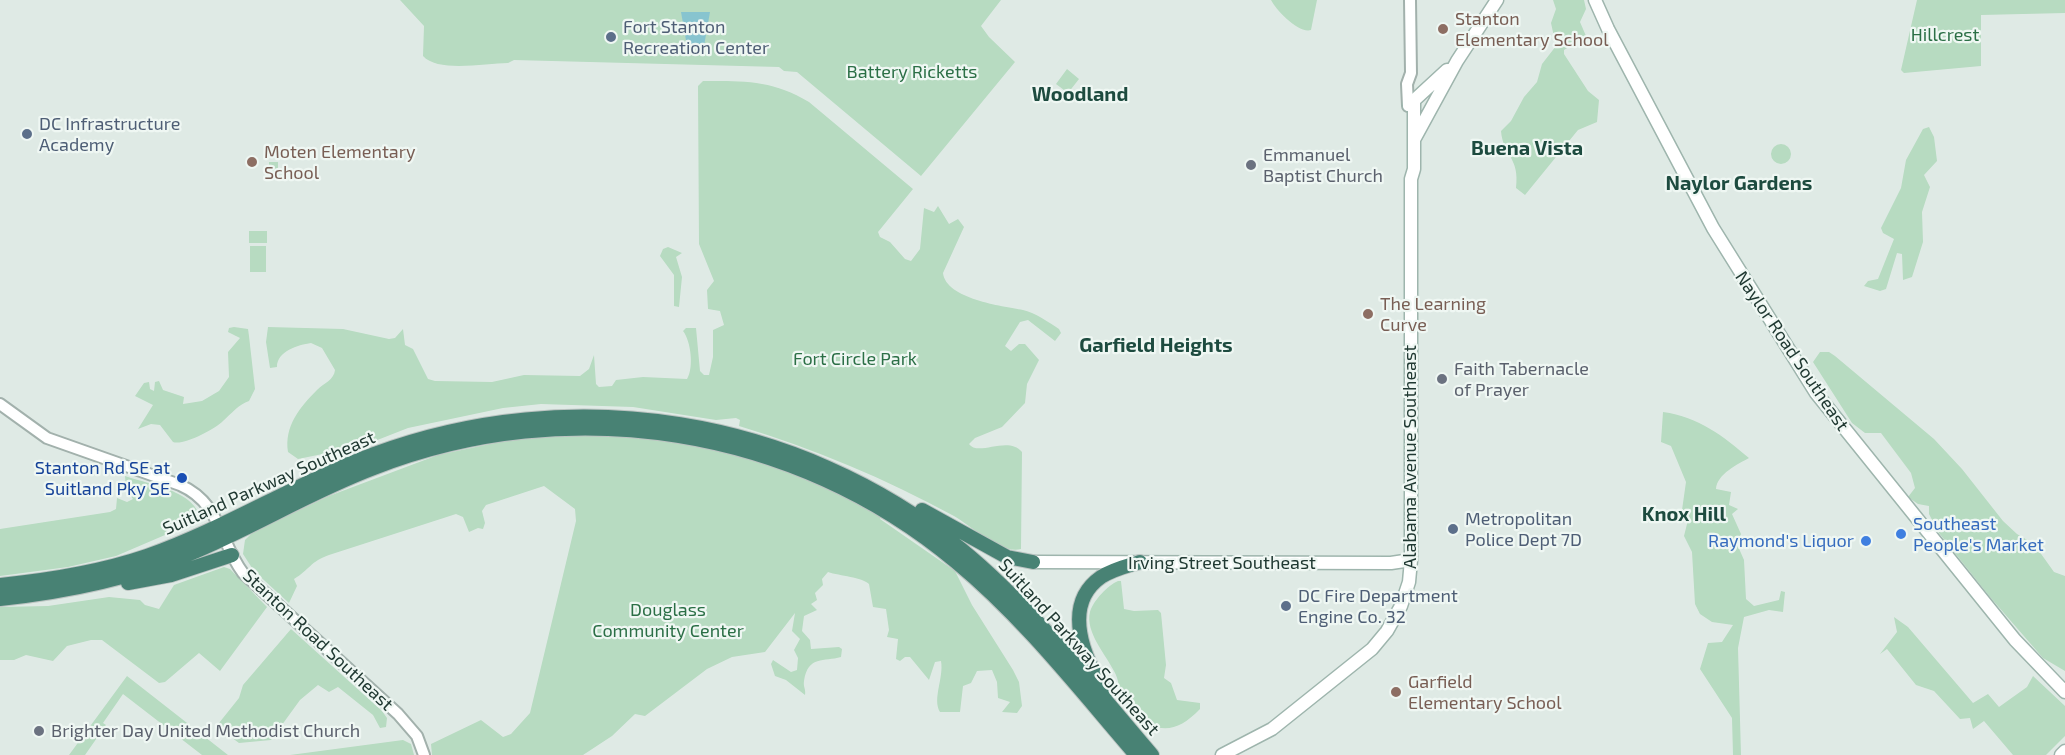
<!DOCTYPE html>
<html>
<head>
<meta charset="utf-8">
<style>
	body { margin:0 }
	canvas { display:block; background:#dfeae5 }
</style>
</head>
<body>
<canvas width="2065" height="755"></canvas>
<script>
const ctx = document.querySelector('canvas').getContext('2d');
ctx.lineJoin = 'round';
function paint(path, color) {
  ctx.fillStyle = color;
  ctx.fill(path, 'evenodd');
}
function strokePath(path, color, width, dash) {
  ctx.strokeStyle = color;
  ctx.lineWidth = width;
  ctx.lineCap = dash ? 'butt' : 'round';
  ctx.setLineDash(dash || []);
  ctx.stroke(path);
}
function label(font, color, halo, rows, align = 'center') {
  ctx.font = font + ' "Exo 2",sans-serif';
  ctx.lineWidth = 4.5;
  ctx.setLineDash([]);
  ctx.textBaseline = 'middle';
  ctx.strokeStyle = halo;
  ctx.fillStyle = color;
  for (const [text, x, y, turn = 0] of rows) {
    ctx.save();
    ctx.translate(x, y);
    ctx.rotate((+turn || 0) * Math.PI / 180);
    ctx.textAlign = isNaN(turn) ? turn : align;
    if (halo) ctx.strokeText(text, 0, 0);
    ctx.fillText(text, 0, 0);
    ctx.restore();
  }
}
const green = new Path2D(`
	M400,0H1001L981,26L989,37L1015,62L921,176L797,72L784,71L779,67L514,60L508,63C486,63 438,73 423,56L424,26Z
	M1271,0H1317L1311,30C1299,34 1276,10 1271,0Z
	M1553,0H1584L1586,9L1580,22L1586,36L1564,50V54L1588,91L1599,100L1597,122L1578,130L1525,195L1516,188C1520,157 1503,156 1501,131L1511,121L1524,97L1537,82L1542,64L1556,46L1551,23L1556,9Z
	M1917,0H2065V13L1981,15V66L1904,73L1901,70Z
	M1067,69L1079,79L1068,93L1056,84Z
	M703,81C745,81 772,80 809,102L913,189L878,232L880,237L890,242L905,259L911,261L920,249L924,208L934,212L938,206L949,224L958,219L964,227L943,273C946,299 1002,306 1023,310C1034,312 1050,323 1059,329L1061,333L1055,341L1028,320L1020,322L1005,346L1011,351L1019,344H1025L1039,360L1027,384L1025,403L1002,427L975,438L969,444C978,457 1008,435 1022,452L1021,549C1002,555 970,525 954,516C886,479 813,448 739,426L740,420L736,418L716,420L633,407L541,404L503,408L408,428L362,446L298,459L288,452C284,426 300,407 317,390C324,383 334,380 335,370L322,348L311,343C298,345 277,351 277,367L270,368L266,342L268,327L343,329L389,339L395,338L403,329L405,345L413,349L428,379L435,381L492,382L524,375L580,376L589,369L594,355L596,384L599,387L612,386L616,380L643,377L687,379C694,368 691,341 683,331L686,328H696L700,371L704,375H709L713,357V330L724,325L720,311L708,309L707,290L714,281L699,244L698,86Z
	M1929,127L1934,137L1937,161L1924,175L1930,187L1922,212L1923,242L1912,277L1903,280L1902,254L1897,253L1886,289L1880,291L1864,286L1868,281L1878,279L1894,239L1883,233L1881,228L1901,188L1906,160L1923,129Z
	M1771 154a10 10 0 1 1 20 0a10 10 0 1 1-20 0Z
	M269,162H278V178H269Z
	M249,231H267V243H249Z
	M250,246H266V272H250Z
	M668,247L682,253L676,257L682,277L679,307L674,306V275L660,256L663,249Z
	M234,327L248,329L249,336L255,389L249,401C239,404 231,414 223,421C215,429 183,446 173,442L160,425L151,424L138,429L153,405L135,396L144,383L149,382L150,389L154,391L155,382L159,381L163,390L184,397L183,404L202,401L219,391L229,377L228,352L240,338L228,332L229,328Z
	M1820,352H1829L1835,356L1934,439L1962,469L2003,521L2017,534L2034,544L2054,572L2065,576V671L2043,658L1990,597L1939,533L1929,514V506L1918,504L1908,497L1915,488L1911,473L1881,433H1865L1852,423L1813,362Z
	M1663,412C1699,417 1723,436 1749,458C1738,464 1717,474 1716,489L1731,492L1729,505L1738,509L1732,514L1741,534L1737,544L1744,560L1746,599L1754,606L1779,600L1781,591L1785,592L1783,612L1769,610L1744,617L1738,648L1741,755H1733L1732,718L1700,669L1708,643L1722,642L1733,625L1712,622L1700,614L1695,604L1692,552L1684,536L1688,520L1682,510L1686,482L1671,446L1661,442Z
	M610,433L724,449L800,474L882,515L880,519L955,571L972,605L1013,670L1019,682L1022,706L1017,713L1002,712L1010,702L998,698L997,682L992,670L977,671L971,683L963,686L960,712H940C932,699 944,678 941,661L935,662L929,680L910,657H905L900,661L896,659L898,639L887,637L889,630L886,609L873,607L869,584C862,577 840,576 828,572L822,579L823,585L815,593L817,600L811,604L817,610L804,616L802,631L810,640L811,649L839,647L842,649L841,657C824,662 808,655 804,681C803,687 806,689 805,695L786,680L775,676L771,664L773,660L791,672L797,670L798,658L794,650L800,639L792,631L795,613L765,652L732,657L707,669L645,716L635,714L612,736L583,755H432L431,744L481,720L503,737L511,734L530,713L576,521L575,509L544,486L486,505L482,511L485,523L483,529L478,528L469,532L463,517L456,514L329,555C311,561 309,570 294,579L297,586L289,603L254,571L243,554L245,540L253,532L329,496L438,455L523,437Z
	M125,476C147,484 198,491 200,520L116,556L68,567L0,576V529L110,512L116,509L117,498L127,502L133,499L126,489Z
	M224,567L230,569L267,607L220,671L199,653L165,682L159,683L102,640H91L67,646L53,661L26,655L14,660H0V607L48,606L109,597L140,600L145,605L159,609L174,585Z
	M1118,581H1121L1124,609L1134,611L1158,610L1161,613L1166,665L1164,678L1171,683L1177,700L1200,703V709C1178,732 1159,735 1136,715C1131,711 1123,704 1121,697C1119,688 1119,680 1114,671C1106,655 1085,632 1090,612C1093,601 1108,585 1118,581Z
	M1894,617L1908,627L1973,703L1988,694L1999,707L2027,687L2033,676L2065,706V736L2046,755H2013L1984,721L1973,729L1970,718L1960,719L1934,691L1916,685L1887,649L1880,654L1897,632Z
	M291,629L382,711L387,718L386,727L380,728L373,715L338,687L329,692L318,685L300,700L271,740L239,743L220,729L219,723L239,698L243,685Z
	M127,676L228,755H202L123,694L103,723L106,725L85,755H69Z
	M403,740L411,744L414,755H290Z`);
const water = new Path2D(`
	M681,12H710L704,46H687Z`);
const tertiary = new Path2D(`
	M1408,106L1407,84L1411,73L1410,0
	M0,404L47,438L180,485C221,503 219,541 243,573L398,714L417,736L424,755`);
const secondary = new Path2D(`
	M1595,0L1608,29L1713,228L1816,393L2015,640L2065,692
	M1409,105L1447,70
	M1415,138L1457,61L1497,0
	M1033,562L1391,563L1411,560
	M1222,755L1272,729L1372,649L1387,631L1401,606L1409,582L1411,560V179L1414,169V100
	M2061,755L2065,751`);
const trunk = new Path2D(`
	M922,510L1007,557L1033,562
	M128,583L171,575L232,555
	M0,585C50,580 100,572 147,556C226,528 296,483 374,454C571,381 797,416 961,549C1033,608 1091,684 1152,755
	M0,599C65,592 127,580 187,555C251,529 310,492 374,468C569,392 795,427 956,562C1024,618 1079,689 1136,755
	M1106,691C1084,660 1061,605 1101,577C1113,569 1127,566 1140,562`);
const markers = [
	[1443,29,6,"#8d6e63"],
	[611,37,6,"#5c6f8a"],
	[27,134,6,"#5c6f8a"],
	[252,162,6,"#8d6e63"],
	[1251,165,6,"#6b7280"],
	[1368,314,6,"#8d6e63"],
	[1442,379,6,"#6b7280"],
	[182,478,6,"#1a4fb4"],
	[1453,529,6,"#5c6f8a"],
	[1901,534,6,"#3f7fe0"],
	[1866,541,6,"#3f7fe0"],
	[1286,606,6,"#5c6f8a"],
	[1396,692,6,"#8d6e63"],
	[39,731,6,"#6b7280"]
];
const educationNames = [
	["Stanton",1455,19],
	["Elementary School",1455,40],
	["Moten Elementary",264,152],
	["School",264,173],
	["The Learning",1380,304],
	["Curve",1380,325],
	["Garfield",1408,682],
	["Elementary School",1408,703]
];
const serviceNames = [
	["Fort Stanton",623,27],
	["Recreation Center",623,48],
	["DC Infrastructure",39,124],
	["Academy",39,145],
	["Metropolitan",1465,519],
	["Police Dept 7D",1465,540],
	["DC Fire Department",1298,596],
	["Engine Co. 32",1298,617]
];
const parkNames = [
	["Hillcrest",1945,35],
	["Battery Ricketts",912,72],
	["Fort Circle Park",855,359],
	["Douglass",668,610],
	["Community Center",668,631]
];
const worshipNames = [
	["Emmanuel",1263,155],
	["Baptist Church",1263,176],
	["Faith Tabernacle",1454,369],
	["of Prayer",1454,390],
	["Brighter Day United Methodist Church",51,731]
];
const streetNames = [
	["Naylor Road Southeast",1792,351,56],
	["Alabama Avenue Southeast",1410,457,-90],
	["Suitland Parkway Southeast",269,483,-24],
	["Irving Street Southeast",1222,563],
	["Stanton Road Southeast",318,640,43],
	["Suitland Parkway Southeast",1079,647,48]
];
const transitNames = [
	["Stanton Rd SE at",170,468],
	["Suitland Pky SE",170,489]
];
const shopNames = [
	["Southeast",1913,524],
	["People's Market",1913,545],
	["Raymond's Liquor",1854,541,"right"]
];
const neighbourhoodNames = [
	["Woodland",1080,94],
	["Buena Vista",1527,148],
	["Naylor Gardens",1739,183],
	["Garfield Heights",1156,345],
	["Knox Hill",1684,514]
];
paint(green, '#b7dbc1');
paint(water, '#87c4cf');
strokePath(tertiary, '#a2b1ac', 14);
strokePath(secondary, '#9eb5ad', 15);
strokePath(trunk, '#bcc4c2', 16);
strokePath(tertiary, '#fff', 10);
strokePath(secondary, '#fff', 12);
strokePath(trunk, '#488274', 14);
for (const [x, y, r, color] of markers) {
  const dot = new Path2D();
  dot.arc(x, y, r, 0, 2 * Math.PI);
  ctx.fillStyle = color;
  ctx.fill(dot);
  strokePath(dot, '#eff7f3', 2);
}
label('18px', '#785e54', '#eff7f3', educationNames, 'left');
label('18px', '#4e5e75', '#eff7f3', serviceNames, 'left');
label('18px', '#2b6f46', '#eff7f3', parkNames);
label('18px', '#5b616d', '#eff7f3', worshipNames, 'left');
label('18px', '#203932', '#eff7f3', streetNames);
label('18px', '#164399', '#eff7f3', transitNames, 'right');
label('18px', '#366cbe', '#eff7f3', shopNames, 'left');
label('bold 20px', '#1d4b3f', '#eff7f3', neighbourhoodNames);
</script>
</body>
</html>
